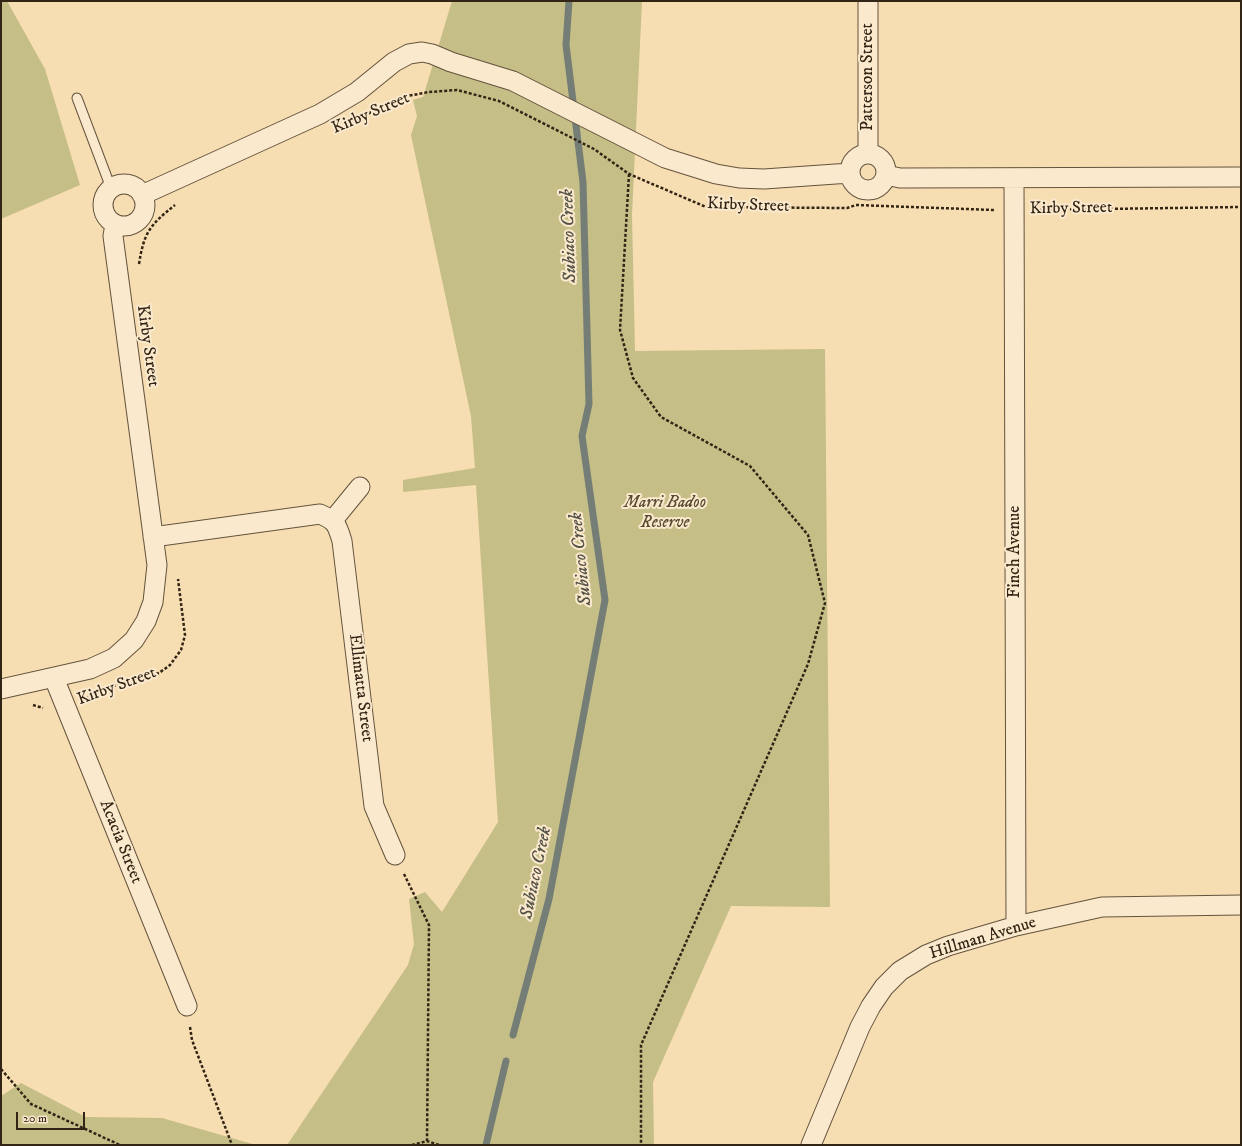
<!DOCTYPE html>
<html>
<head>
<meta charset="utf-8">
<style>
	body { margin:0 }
	#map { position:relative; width:1242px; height:1146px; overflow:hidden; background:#f7ddb2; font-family:"IM FELL DW Pica",serif }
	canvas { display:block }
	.frame { position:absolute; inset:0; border:2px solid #332516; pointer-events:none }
	.scale { position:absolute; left:16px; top:1112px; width:69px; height:18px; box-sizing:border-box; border:2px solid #332516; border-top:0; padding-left:5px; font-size:12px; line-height:14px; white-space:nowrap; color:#332516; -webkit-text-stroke:3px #fae9cd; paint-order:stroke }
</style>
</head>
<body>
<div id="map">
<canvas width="1242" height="1146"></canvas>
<div class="frame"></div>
<div class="scale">20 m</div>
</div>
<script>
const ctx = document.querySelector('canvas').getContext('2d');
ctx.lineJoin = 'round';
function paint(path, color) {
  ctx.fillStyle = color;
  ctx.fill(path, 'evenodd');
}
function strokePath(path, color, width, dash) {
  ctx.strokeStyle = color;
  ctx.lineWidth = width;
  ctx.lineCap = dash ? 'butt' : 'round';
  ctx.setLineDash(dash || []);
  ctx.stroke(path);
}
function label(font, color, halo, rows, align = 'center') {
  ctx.font = font + ' "IM FELL DW Pica",serif';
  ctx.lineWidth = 4;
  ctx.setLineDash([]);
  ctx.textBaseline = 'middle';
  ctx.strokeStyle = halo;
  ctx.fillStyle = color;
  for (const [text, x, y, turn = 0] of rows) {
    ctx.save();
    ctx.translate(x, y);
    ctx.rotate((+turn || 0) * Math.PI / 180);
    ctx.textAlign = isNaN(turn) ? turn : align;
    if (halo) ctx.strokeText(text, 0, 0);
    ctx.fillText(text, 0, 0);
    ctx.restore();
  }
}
const green = new Path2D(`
	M1,1H7L45,69L80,185L1,219Z
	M452,1H642L632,215L635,351L825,349L830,907L731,906L653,1082L654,1145H287L408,965L414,944L409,899L425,892L442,912L498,822L476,485L403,492V480L475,468L471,416L411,135L417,116L413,100L423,97Z
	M21,1083L86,1117L162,1118L256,1145H1V1096Z`);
const stream = new Path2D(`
	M513,1035L549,899L605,600L582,436L589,404L583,182L566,45L569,1
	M486,1145L506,1061`);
const path = new Path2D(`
	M355,120L402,97L429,92L457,90L499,101L594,149L629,174L706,207L847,208L856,205L994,210
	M629,174L620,330L633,378L661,417L750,466L808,535L825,603L808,664L641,1045V1145
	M1035,210L1241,207
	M139,264C144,232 150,225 175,205
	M86,699L102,689L159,673L170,665L181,650L185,635L178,579
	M33,705L43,708
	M404,874L429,925L427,1141
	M190,1027L192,1040L232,1145
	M1,1069L31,1104L120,1145
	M412,1145L427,1141L439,1145`);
const lane = new Path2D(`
	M77,98L111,188`);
const street = new Path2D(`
	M868,154V1
	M850 172a18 18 0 1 1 36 0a18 18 0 1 1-36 0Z
	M886,175L900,178L1241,177
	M1014,178L1016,926
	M103 205a21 21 0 1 1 42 0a21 21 0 1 1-42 0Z
	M142,195L320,114L357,92L394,62L409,54L422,52L432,54L451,62L513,81L665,158L716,174L739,178L764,179L850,173
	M333,520L360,487
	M153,537L320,514C336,521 337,524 342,541L374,806L395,855
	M54,678L187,1006
	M1,689L90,669L114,658L134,640L146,621L153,602L157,565L113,236L115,225
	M811,1145L860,1027L871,1006L884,987L900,971L926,955L948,946L1016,926L1102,907L1241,905`);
const streetNames = [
	["Patterson Street",868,77,-90],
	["Kirby Street",371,114,-23],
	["Kirby Street",748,206,2],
	["Kirby Street",1071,209,-1],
	["Kirby Street",147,346,82],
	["Finch Avenue",1015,552,-90],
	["Kirby Street",117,687,-20],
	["Ellimatta Street",360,688,83],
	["Acacia Street",120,842,68],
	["Hillman Avenue",983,939,-17]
];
const parkNames = [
	["Marri Badoo",665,503],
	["Reserve",665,523]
];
const waterNames = [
	["Subiaco Creek",570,236,-92],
	["Subiaco Creek",582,559,-96],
	["Subiaco Creek",537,873,-78]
];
paint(green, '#c5be87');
strokePath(stream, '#757e76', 7);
strokePath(lane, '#64533d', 11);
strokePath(street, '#64533d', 21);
strokePath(path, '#332516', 2.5, [3, 2]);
strokePath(lane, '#fae9cd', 9);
strokePath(street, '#fae9cd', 19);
label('17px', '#332516', '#fae9cd', streetNames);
label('italic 17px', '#584b32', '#fae9cd', parkNames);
label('italic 18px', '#545246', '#fae9cd', waterNames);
</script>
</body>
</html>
